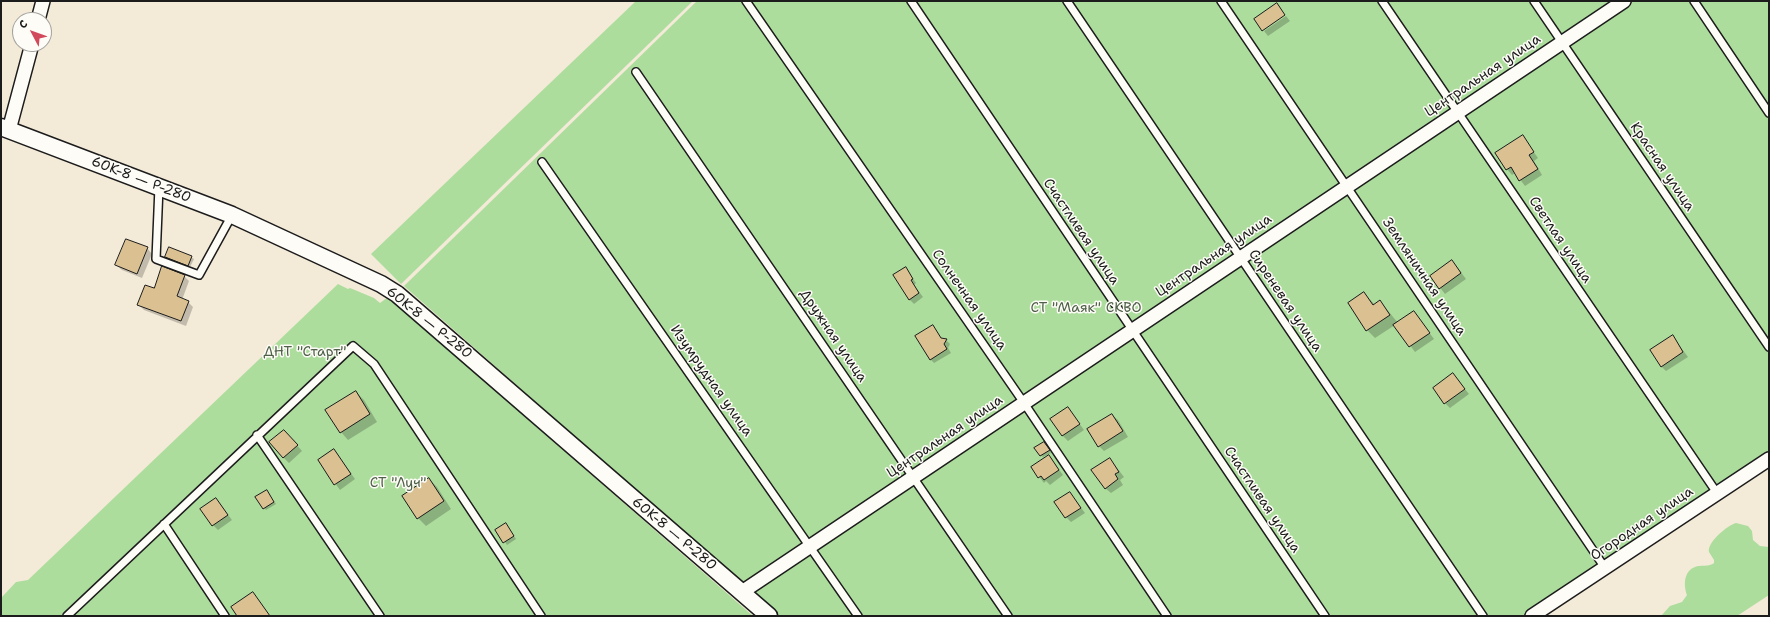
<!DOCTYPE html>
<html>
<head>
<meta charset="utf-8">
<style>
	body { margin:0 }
	#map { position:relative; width:1770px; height:617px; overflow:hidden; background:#f3ead8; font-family:"Shantell Sans",sans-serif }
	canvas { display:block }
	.frame { position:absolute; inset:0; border:2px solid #1c1c1c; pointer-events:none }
	.north { position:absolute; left:12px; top:12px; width:40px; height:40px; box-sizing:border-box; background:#fdfcf7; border:1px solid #a3a29f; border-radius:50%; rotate:311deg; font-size:11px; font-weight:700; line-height:16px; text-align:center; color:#1c1c1c }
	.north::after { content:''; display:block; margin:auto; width:14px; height:18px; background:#d1495b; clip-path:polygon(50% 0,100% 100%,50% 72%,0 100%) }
</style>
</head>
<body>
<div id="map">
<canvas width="1770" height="617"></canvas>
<div class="frame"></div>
<div class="north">С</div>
</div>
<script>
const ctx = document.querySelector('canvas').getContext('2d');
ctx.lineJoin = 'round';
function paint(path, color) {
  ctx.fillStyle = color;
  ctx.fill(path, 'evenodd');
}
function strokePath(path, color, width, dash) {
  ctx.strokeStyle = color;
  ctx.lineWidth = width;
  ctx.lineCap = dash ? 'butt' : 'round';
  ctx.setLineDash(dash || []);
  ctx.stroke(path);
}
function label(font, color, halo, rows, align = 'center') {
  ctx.font = font + ' "Shantell Sans",sans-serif';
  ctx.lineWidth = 3;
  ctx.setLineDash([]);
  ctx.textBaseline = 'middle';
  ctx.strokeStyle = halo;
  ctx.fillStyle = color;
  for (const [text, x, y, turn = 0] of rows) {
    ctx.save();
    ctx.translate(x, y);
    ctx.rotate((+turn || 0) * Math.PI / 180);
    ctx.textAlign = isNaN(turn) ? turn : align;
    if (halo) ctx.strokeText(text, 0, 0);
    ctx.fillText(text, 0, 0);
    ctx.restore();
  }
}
const green = new Path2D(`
	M636,1H693L401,284L371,254Z
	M697,1H1769V462L1538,616H779L404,286Z
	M338,284L348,289L350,288L374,298L380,303L388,297L753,616H1L2,597L16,582L28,580Z
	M1736,523L1748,526L1752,531L1753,540L1760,546L1769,547V595L1737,616H1661L1670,606L1682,602L1687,595C1683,584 1684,569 1698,566C1705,565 1708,567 1714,563V560C1713,558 1710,554 1709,552C1707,542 1728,525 1736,523Z`);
const shadow = new Path2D(`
	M1286,16L1290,21L1268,36L1264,31Z
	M1523,137L1538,158L1534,161L1542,175L1525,186L1515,173L1512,175L1507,169L1497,153Z
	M147,248L152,254L142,278L122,270L116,265Z
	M166,257H191L194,259L190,267Z
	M1457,267L1466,279L1445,294L1431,276Z
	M906,269L916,283L914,285L923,297L914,304L910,300Z
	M184,276L189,281L182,300L188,302L193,307L186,326L144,310L139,305L154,289Z
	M1364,293L1375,305L1380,301L1398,323L1414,312L1434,339L1415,352L1395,325L1375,338L1367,330L1349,304Z
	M933,326L942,340H946L950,344L948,348L951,353L934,363L930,359Z
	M1673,337L1688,357L1666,371L1661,366Z
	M1453,374L1469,394L1450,408L1445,403Z
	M356,392L364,400L377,422L348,440L341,432Z
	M1068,408L1084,430L1068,441L1063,436Z
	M1112,415L1118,420L1128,437L1104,451L1099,446Z
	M289,436L302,451L289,463L283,457Z
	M1046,445L1051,453L1043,457L1040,455Z
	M334,450L355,479L340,490L319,461Z
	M1049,456L1063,475L1050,485L1046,481L1044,483L1032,468Z
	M1110,459L1124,477L1120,480L1123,485L1111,493L1105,488Z
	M429,479L437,487L451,509L426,526L418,518Z
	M267,491L276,504L266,510L264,508Z
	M1070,493L1085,513L1071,522L1066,517Z
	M216,499L232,520L218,530L213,525Z
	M508,527L516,539L507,545L497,530Z`);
const building = new Path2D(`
	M1277,3L1285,15L1262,31L1254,19Z
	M1523,135L1534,152L1529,155L1538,169L1519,181L1511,167L1506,170L1495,153Z
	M126,239L148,247L137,274L115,265Z
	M169,247L192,256L188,266L165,257Z
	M1452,260L1461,273L1439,289L1430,276Z
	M162,266L185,275L177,296L189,301L181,321L137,305L145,285L154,288Z
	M906,267L913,279L911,280L919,293L909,300L893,275Z
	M1364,292L1373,305L1380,300L1390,315L1366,331L1348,303Z
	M1414,311L1430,333L1409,347L1393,325Z
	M933,325L941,338L947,339L944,344L947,349L930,360L915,336Z
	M1673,335L1683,352L1661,367L1650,350Z
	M1453,373L1465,389L1444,404L1433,388Z
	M356,391L370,414L340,433L325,410Z
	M1068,407L1080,424L1062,436L1050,419Z
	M1112,414L1123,431L1098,447L1087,429Z
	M284,430L298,445L283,458L269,442Z
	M1044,442L1050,450L1040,456L1034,448Z
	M334,449L351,474L334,485L318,460Z
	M1049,455L1059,470L1044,480L1041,476L1038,478L1031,467Z
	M1110,458L1119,472L1115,474L1118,479L1105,489L1091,470Z
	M429,478L444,501L417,519L402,496Z
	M267,490L274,502L263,509L255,497Z
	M1070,492L1081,508L1065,518L1054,502Z
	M216,498L228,515L212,526L200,509Z
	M506,523L514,536L503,543L495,530Z
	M253,592L270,616H237L231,607Z`);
const service = new Path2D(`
	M746,1L1024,403L1167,616
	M911,1L1325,616
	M1067,1L1483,616
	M1221,1L1605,568
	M1382,1L1717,493
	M1534,1L1769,347
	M1694,1L1769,113
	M636,72L1008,616
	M542,162L858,616
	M159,187L156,259L199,275L232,215
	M257,435L380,616
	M164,524L225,616
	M67,616L353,346L374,364L541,616`);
const minor = new Path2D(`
	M38,20L43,1
	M9,130L32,44
	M742,592L1624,1
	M1532,616L1769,459`);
const tertiary = new Path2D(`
	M1,127L232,215L381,284L397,294L769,616`);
const streetNames = [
	["Центральная улица",1483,76,-34],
	["Красная улица",1662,167,56],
	["60К-8 — Р-280",141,180,21],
	["Счастливая улица",1081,232,56],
	["Светлая улица",1560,240,56],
	["Центральная улица",1214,256,-34],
	["Земляничная улица",1424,277,56],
	["Солнечная улица",969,300,55],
	["Сиреневая улица",1285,301,56],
	["60К-8 — Р-280",429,323,39],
	["Дружная улица",833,336,56],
	["Изумрудная улица",711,381,55],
	["Центральная улица",945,437,-34],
	["Счастливая улица",1262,500,56],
	["Огородная улица",1642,524,-34],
	["60К-8 — Р-280",674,534,40]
];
const parkNames = [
	["СТ \"Маяк\" СКВО",1086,308],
	["ДНТ \"Старт\"",305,352],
	["СТ \"Луч\"",398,483]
];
paint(green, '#addd9d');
paint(shadow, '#0003');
paint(building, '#dbc191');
strokePath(building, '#1c1c1c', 1);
strokePath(service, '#1c1c1c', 10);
strokePath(minor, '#1c1c1c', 16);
strokePath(tertiary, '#1c1c1c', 19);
strokePath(service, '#fdfcf7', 7);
strokePath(minor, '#fdfcf7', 13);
strokePath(tertiary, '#fdfcf7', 16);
label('14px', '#1c1c1c', '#fdfcf7', streetNames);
label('14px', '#4f6049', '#fdfcf7', parkNames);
</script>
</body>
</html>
